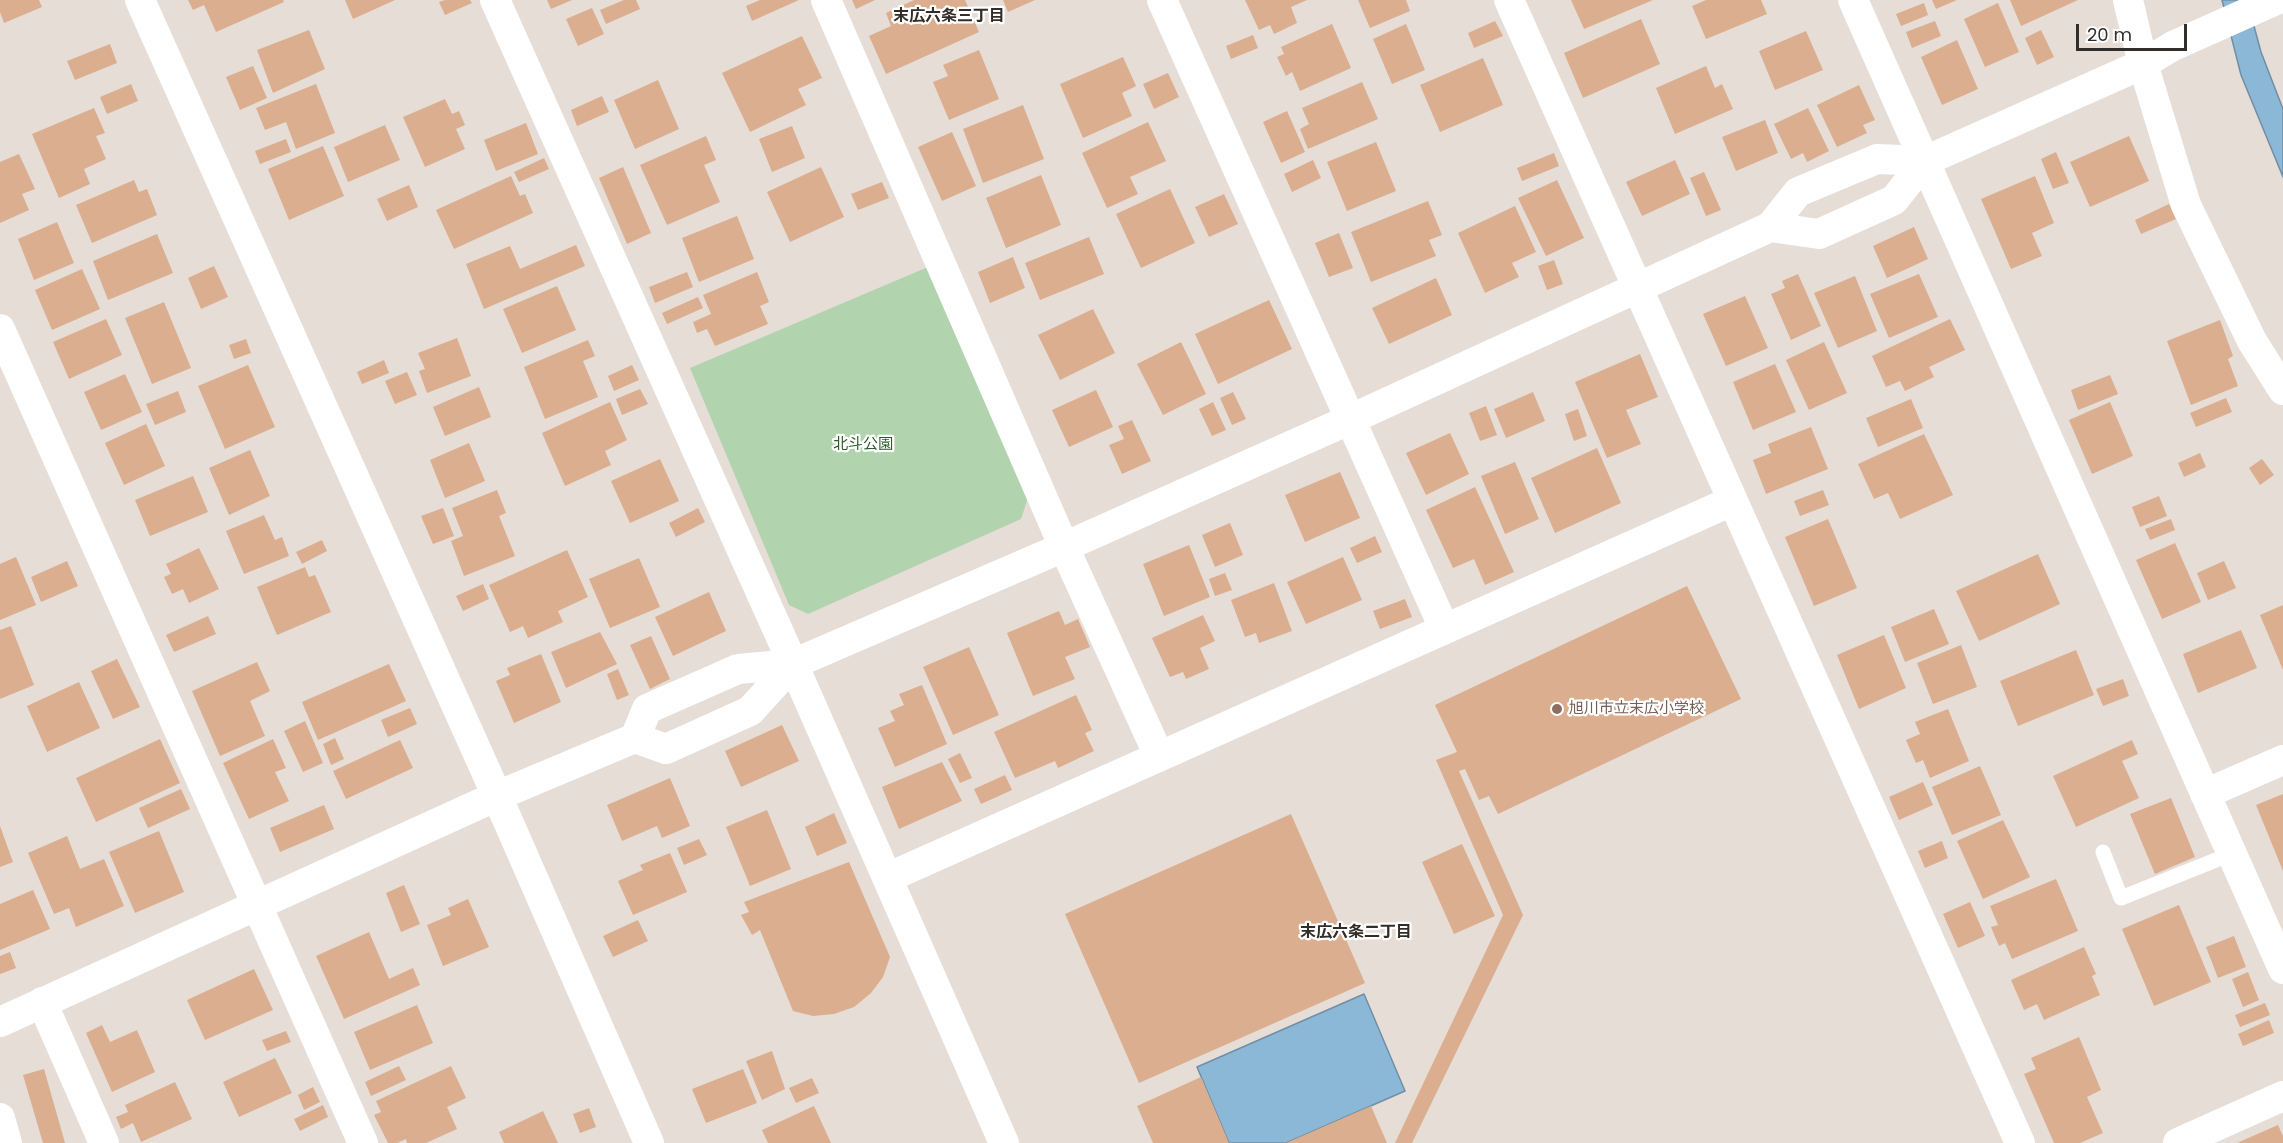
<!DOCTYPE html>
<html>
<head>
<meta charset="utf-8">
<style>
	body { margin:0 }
	#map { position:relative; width:2283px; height:1143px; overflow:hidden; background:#e6ddd7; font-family:Poppins,sans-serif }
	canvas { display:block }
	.scale { position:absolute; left:2076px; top:24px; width:111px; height:27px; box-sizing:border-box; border:3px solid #302d2b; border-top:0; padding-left:8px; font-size:18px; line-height:21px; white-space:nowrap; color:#302d2b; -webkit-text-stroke:4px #fff; paint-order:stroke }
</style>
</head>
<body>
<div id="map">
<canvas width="2283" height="1143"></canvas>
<div class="scale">20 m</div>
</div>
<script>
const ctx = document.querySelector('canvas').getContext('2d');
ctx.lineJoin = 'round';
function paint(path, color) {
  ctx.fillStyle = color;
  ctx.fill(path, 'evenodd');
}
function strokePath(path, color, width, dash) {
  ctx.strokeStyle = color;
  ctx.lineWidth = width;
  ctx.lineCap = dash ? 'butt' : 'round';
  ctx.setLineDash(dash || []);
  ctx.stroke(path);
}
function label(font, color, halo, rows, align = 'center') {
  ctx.font = font + ' Poppins,"Noto Sans JP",sans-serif';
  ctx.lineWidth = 4.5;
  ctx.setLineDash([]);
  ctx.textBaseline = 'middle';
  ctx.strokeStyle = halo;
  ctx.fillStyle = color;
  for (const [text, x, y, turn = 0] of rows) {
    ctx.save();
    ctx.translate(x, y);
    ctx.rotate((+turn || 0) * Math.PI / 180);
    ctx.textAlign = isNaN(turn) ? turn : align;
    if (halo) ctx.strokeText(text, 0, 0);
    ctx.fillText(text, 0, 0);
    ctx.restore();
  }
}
const green = new Path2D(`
	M928,267L1028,498L1021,519L808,614L789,605L690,368Z`);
const water = new Path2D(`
	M2222,0H2247L2261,52L2283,109V177L2241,75Z
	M1364,994L1405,1091L1286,1143H1229L1197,1067Z`);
const building = new Path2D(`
	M0,0H39L42,7L4,23L0,12Z
	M188,0H283L284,2L216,32L204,5L193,10Z
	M345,0H395L353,19Z
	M445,0H470L472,3L445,15L439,2Z
	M547,0H572L551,9Z
	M624,0H636L640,9L606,24L600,10Z
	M760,0H799L752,21L746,6Z
	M852,0H875L856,9Z
	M914,0H965L979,32L886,74L869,36L891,26L886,13Z
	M1003,0H1035L1008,12Z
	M1245,0H1307L1291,7L1297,23L1274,34L1270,25L1259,30Z
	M1358,0H1406L1410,11L1370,28Z
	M1571,0H1653L1584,29Z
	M1706,0H1761L1767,14L1706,39L1692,6Z
	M1932,0H1957L1936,9Z
	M2010,0H2078L2021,26Z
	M1924,3L1928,15L1901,26L1896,14Z
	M1998,3L2019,52L1985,67L1964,19Z
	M592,8L604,34L578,46L566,19Z
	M1641,19L1660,64L1583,98L1564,53Z
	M1495,21L1503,36L1474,48L1468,33Z
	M1935,21L1941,36L1912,48L1906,32Z
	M1332,24L1351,68L1300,91L1292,72L1286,76L1277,57L1284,54L1281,47Z
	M1406,24L1425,70L1392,84L1373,39Z
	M309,30L325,69L273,93L257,50Z
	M2041,30L2054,57L2037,65L2025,38Z
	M1806,31L1823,70L1775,90L1759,51Z
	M1253,35L1258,48L1231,59L1226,46Z
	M802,36L822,78L798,89L806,105L750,132L722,73Z
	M1957,40L1978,89L1942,105L1921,57Z
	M110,44L117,63L75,80L67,61Z
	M979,50L999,99L949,120L933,82L948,76L943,65Z
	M1123,57L1136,86L1122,93L1132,116L1083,138L1060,84Z
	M1483,58L1503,105L1440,132L1420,85Z
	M253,66L267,98L240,110L226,77Z
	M1706,66L1715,88L1722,84L1733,109L1675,134L1656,88Z
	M1168,73L1179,97L1154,109L1143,84Z
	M658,80L679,129L635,149L614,100Z
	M1362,82L1378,119L1308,149L1300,129L1309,124L1302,108Z
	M131,84L138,101L107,114L100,97Z
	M316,84L335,133L296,149L286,122L265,130L256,108Z
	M1859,85L1875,120L1863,125L1867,133L1837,147L1817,105Z
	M602,96L609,112L577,126L571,110Z
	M445,99L452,114L459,111L465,125L456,129L465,149L425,167L403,117Z
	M1023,105L1044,159L983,183L963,129Z
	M94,108L105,133L96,136L106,159L84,169L90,184L59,198L32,134Z
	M1808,108L1829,151L1807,162L1803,153L1791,159L1774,124Z
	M1287,111L1305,152L1281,163L1263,122Z
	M1765,120L1778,153L1736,171L1722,137Z
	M1148,122L1166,161L1130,177L1138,194L1107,208L1082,153Z
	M526,123L538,154L496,171L484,140Z
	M385,125L400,160L348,182L334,147Z
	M792,126L805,158L772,172L759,139Z
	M952,132L976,186L942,201L918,147Z
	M706,136L716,160L704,165L720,202L667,225L640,165Z
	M2129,136L2149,181L2090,207L2070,162Z
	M286,139L291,152L260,164L255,151Z
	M1376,142L1396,191L1347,211L1327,162Z
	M323,146L344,196L289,220L268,169Z
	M2056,152L2069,183L2053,189L2041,159Z
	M1554,153L1559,166L1522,181L1517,168Z
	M19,154L35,189L22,194L29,210L0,223V162Z
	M544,158L549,169L519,182L514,172Z
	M1313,160L1321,178L1292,192L1284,174Z
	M1675,160L1690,194L1642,216L1626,182Z
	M623,167L651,233L627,244L599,178Z
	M821,167L844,217L790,242L767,192Z
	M1704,172L1721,210L1706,216L1690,178Z
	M1041,175L1061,225L1006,248L986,198Z
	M511,176L520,196L525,194L533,213L454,249L436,210Z
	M2035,176L2054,223L2032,233L2042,256L2011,269L1981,199Z
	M134,180L139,192L147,189L157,215L92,243L76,205Z
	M1557,180L1584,238L1546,256L1518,198Z
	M882,182L889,198L858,210L851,194Z
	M409,185L418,207L387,221L377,199Z
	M1170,189L1195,243L1141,268L1116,214Z
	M1224,194L1238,224L1209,237L1195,207Z
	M1428,201L1442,235L1429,240L1436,256L1371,282L1351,232Z
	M2169,204L2176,219L2141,234L2135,220Z
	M1515,206L1536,252L1512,263L1519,277L1485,293L1458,233Z
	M737,216L754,259L699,282L682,238Z
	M57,222L74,263L34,280L18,239Z
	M1914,227L1928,259L1887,278L1873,246Z
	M1339,233L1353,268L1329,277L1315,243Z
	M157,234L173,273L108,300L93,261Z
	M1089,237L1104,274L1040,300L1025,263Z
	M576,245L585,266L484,309L466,264L510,246L520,269Z
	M1013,257L1025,288L990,303L978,272Z
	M1554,260L1563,284L1547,290L1538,266Z
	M214,266L228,297L201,309L188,278Z
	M82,269L100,309L52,330L35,290Z
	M687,272L693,287L655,303L649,287Z
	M757,272L769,302L760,306L768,324L715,346L707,329L697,333L693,322L711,314L703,295Z
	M1798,274L1821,326L1791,340L1771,294L1785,288L1782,281Z
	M1919,274L1938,317L1889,338L1870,294Z
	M1855,276L1877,331L1838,348L1814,293Z
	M1436,278L1452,315L1389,344L1372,308Z
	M557,286L576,330L522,353L503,309Z
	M1745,296L1768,348L1726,366L1703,314Z
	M698,297L703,308L667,324L662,313Z
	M1269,300L1292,349L1218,384L1195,334Z
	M164,302L191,368L152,384L125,318Z
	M1093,309L1115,353L1060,380L1038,335Z
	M106,319L122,355L69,379L53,342Z
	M1950,319L1965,350L1929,367L1934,377L1905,391L1900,381L1886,387L1872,356Z
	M2220,320L2233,356L2228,359L2238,386L2191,405L2167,341Z
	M457,338L471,376L427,393L419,371L425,369L418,353Z
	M246,339L251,353L234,359L229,345Z
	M588,340L595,356L583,361L598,397L545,419L524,367Z
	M1181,342L1206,394L1163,415L1137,364Z
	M1824,342L1847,393L1809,410L1786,360Z
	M1640,354L1658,397L1626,410L1641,444L1607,458L1575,382Z
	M384,360L389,373L362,384L357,372Z
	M1775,364L1796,412L1753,430L1733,382Z
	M248,365L275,427L225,449L198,386Z
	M632,365L639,380L614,391L608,376Z
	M407,372L417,395L395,404L385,381Z
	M125,374L142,412L101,430L84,392Z
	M2110,375L2118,394L2078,410L2071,390Z
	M479,387L491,417L445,436L433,407Z
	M640,389L648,404L622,415L616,399Z
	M1096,390L1113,427L1069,447L1052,410Z
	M178,391L186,412L155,425L146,404Z
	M1233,392L1246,419L1232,425L1220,398Z
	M1533,392L1545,421L1506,438L1494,409Z
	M2226,398L2232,412L2196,427L2190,413Z
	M1911,399L1923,428L1878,447L1866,418Z
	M610,402L627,440L605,451L611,465L565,486L542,433Z
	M1213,402L1226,430L1212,436L1199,409Z
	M2110,402L2133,456L2092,474L2069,420Z
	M1486,406L1497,435L1480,441L1469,413Z
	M1578,409L1587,436L1574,441L1565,414Z
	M1132,420L1151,461L1122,474L1109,445L1124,439L1118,426Z
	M146,424L165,466L124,485L105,443Z
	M1811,427L1828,469L1766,494L1753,460L1771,453L1768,444Z
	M1450,433L1469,474L1426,495L1406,453Z
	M1924,434L1953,495L1900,519L1888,493L1874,499L1858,464Z
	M469,443L485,481L445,498L430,460Z
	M1597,448L1621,503L1555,533L1531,478Z
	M250,450L270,496L229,515L209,468Z
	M2200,453L2206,467L2184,477L2178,463Z
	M660,459L679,501L630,523L611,481Z
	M2262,459L2274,475L2260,485L2249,468Z
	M1515,462L1539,519L1505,534L1481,476Z
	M1340,472L1360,518L1305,542L1285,495Z
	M193,476L208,512L150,536L135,500Z
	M1475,487L1514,572L1485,585L1474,559L1453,568L1426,510Z
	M497,490L506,513L499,516L515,556L464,576L451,541L463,536L452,508Z
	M1823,490L1829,505L1800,516L1794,501Z
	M2159,496L2167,516L2140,527L2132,507Z
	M443,508L454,536L433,544L421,516Z
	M698,508L705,522L676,537L669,523Z
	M264,515L275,540L282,537L289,556L244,574L226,531Z
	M1828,519L1857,588L1814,606L1785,537Z
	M2171,519L2175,530L2150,540L2145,529Z
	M1230,523L1243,555L1215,567L1202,535Z
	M1375,536L1382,552L1357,563L1350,548Z
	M322,540L327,551L302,564L296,552Z
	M2175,543L2201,602L2162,619L2136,560Z
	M1189,545L1210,597L1164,616L1143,564Z
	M199,548L219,589L189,603L183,589L172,594L164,577L171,574L166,564Z
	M567,550L588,597L558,611L563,622L528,638L523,626L510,632L489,585Z
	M2038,554L2060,604L1979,641L1956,591Z
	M16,557L36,605L0,620V564Z
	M1343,557L1362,600L1306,624L1287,582Z
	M639,558L660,607L610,628L589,579Z
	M67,561L78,586L41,602L31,577Z
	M2224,561L2236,588L2208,600L2197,573Z
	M305,567L309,577L315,575L331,612L277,635L257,587Z
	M1225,573L1232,590L1215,596L1209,579Z
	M1274,583L1292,631L1259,643L1256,633L1245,637L1231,600Z
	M483,584L489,599L463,611L456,596Z
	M1687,586L1741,699L1498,814L1489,796L1479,800L1465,769L1459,771L1523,915L1412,1143H1395L1503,915L1436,760L1457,752L1435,705Z
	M709,592L726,631L673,656L655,617Z
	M1405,599L1412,617L1380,629L1373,611Z
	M2283,605V670L2260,615Z
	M1934,609L1949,644L1905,662L1891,627Z
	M1059,611L1065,625L1078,619L1090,647L1065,657L1075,679L1033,696L1007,633Z
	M1203,615L1215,641L1200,648L1209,669L1186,679L1183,672L1170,677L1152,638Z
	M208,616L216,634L174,652L166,635Z
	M11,626L34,685L0,699V630Z
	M2241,630L2257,668L2198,693L2183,654Z
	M600,632L617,664L566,688L551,652Z
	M1884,635L1906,688L1859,709L1837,655Z
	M651,636L670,679L650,689L630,645Z
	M1961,645L1977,687L1933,704L1917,663Z
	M969,647L999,715L953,735L923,667Z
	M2076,650L2094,695L2018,726L2000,681Z
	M541,654L561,702L514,723L496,681L510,675L507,668Z
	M117,659L140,707L113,719L91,671Z
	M257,662L270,691L250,701L265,736L220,756L192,691Z
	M389,664L406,701L318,740L302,702Z
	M618,669L629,695L617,700L607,674Z
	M2123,679L2129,696L2103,706L2096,689Z
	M79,682L100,728L47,752L27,706Z
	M922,685L947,744L895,767L878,728L895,721L890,711L904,705L899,694Z
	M1076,695L1092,730L1085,733L1094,751L1058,768L1055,761L1015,778L994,732Z
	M410,708L417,724L388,737L381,720Z
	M1948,709L1969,761L1930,778L1923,760L1916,763L1906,740L1920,734L1915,722Z
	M305,721L323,763L303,772L284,731Z
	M782,725L799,761L741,787L725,751Z
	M335,738L344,759L331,765L323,744Z
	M160,739L180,783L96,822L76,778Z
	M273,739L286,768L275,772L289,801L249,819L223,763Z
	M400,740L413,768L346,799L333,771Z
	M2132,740L2138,754L2122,761L2139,798L2076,827L2053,776Z
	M960,753L972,778L960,783L948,759Z
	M942,762L962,801L899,829L882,787Z
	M1980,766L2001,815L1952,835L1932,787Z
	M1005,775L1012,790L981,804L974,789Z
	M670,778L690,826L662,838L657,826L622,841L607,805Z
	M1923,782L1933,805L1899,820L1889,797Z
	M181,789L190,809L148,828L139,808Z
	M2283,794V871L2256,805Z
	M2171,798L2195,857L2155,874L2130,814Z
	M324,805L334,829L280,852L270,828Z
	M767,810L791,869L750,886L726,827Z
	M834,813L847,843L817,856L805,827Z
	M1291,814L1365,983L1139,1083L1065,914Z
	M2003,820L2030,877L1983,899L1957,841Z
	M0,826L13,862L0,867Z
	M159,831L184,892L135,913L109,852Z
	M67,836L80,869L104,859L124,906L76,927L69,908L54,914L28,853Z
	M699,839L707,855L684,865L677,848Z
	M1942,841L1948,858L1925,868L1918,851Z
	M1462,844L1495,916L1454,934L1422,862Z
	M670,853L687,892L633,915L618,881L643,870L640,865Z
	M849,862L890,957L883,977L871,993L854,1007L834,1014L813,1016L793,1011L760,930L752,935L741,915L749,912L744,902Z
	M2056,879L2078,931L2012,959L2005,943L1999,946L1991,927L1998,925L1990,906Z
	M404,885L420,924L401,932L386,893Z
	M33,890L50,929L0,950V904Z
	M468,899L489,947L443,966L427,925L451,915L448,908Z
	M1970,902L1985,936L1958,948L1943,914Z
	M2179,905L2211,982L2154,1006L2122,929Z
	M638,920L648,941L613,957L603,936Z
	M369,932L389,979L413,968L420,985L344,1019L316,956Z
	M2234,936L2246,967L2218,978L2206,947Z
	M2084,947L2096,974L2092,976L2100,995L2044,1020L2037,1004L2024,1010L2011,980Z
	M10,952L16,968L0,974V956Z
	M254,969L273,1010L205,1040L187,1000Z
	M2248,972L2259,1000L2243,1007L2232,979Z
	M2265,1003L2270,1015L2240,1027L2235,1015Z
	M417,1005L433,1043L370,1070L354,1032Z
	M2269,1020L2274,1033L2243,1046L2238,1034Z
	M102,1025L110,1042L137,1030L155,1072L112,1092L86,1033Z
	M286,1031L291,1042L267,1051L262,1040Z
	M2079,1037L2101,1090L2087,1097L2103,1133L2080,1143H2054L2024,1074L2036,1069L2031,1058Z
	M772,1051L785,1089L762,1100L746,1061Z
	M275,1058L292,1093L239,1117L223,1082Z
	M399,1066L406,1080L371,1096L365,1082Z
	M451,1066L466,1098L447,1107L457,1129L426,1143H407L406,1139L397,1143H388L374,1115L381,1112L376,1101Z
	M44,1069L65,1143H43L23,1075Z
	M743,1069L757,1103L706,1123L692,1089Z
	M1201,1077L1229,1143H1153L1137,1106Z
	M812,1078L819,1093L796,1103L789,1088Z
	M175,1082L192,1119L141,1142L133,1123L121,1129L116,1117L128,1112L125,1105Z
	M313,1087L320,1102L304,1110L298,1095Z
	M323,1105L328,1117L300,1131L294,1119Z
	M814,1106L831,1143H768L762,1130Z
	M1371,1106L1387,1143H1286Z
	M589,1108L596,1127L580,1133L573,1114Z
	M543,1111L558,1143H504L499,1132Z
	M2278,1125L2283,1136V1143H2237Z`);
const service = new Path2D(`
	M2103,852L2121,898L2231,854`);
const minor = new Path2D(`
	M140,0L497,796L649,1143
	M495,0L793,664L1004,1143
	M826,0L1064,547L1159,756
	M1162,0L1444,628
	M1509,0L2020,1143
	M1853,0L2283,969
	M2128,0L2143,64L2186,205L2252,341L2283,390
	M1925,161L2143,64L2173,46L2276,0
	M0,329L363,1143
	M635,738L647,709L738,669L793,664L1064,547L1351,419L1770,227L1798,192L1877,159L1925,161L1894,200L1819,234L1770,227
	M2205,794L2283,760
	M887,878L1732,501
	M42,1002L104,1143
	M0,1022L497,796L635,738L666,749L750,711L793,664
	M0,1118L7,1143
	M2178,1143L2283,1096`);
const markers = [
	[1557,709,6,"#8d6e63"]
];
const parkNames = [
	["北斗公園",863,445]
];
const educationNames = [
	["旭川市立末広小学校",1569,709]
];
const neighbourhoodNames = [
	["末広六条三丁目",949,17],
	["末広六条二丁目",1356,933]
];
paint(green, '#b1d4ae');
paint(water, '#8cb8d8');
strokePath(water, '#708ea4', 1.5);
paint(building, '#daae8f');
strokePath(service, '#fff', 15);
strokePath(minor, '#fff', 30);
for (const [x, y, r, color] of markers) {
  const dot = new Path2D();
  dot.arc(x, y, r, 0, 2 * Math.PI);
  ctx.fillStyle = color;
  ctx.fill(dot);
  strokePath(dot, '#fff', 2);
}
label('15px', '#2b5c2a', '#fff', parkNames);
label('15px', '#785e54', '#fff', educationNames, 'left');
label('bold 16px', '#332d28', '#fff', neighbourhoodNames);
</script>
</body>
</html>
